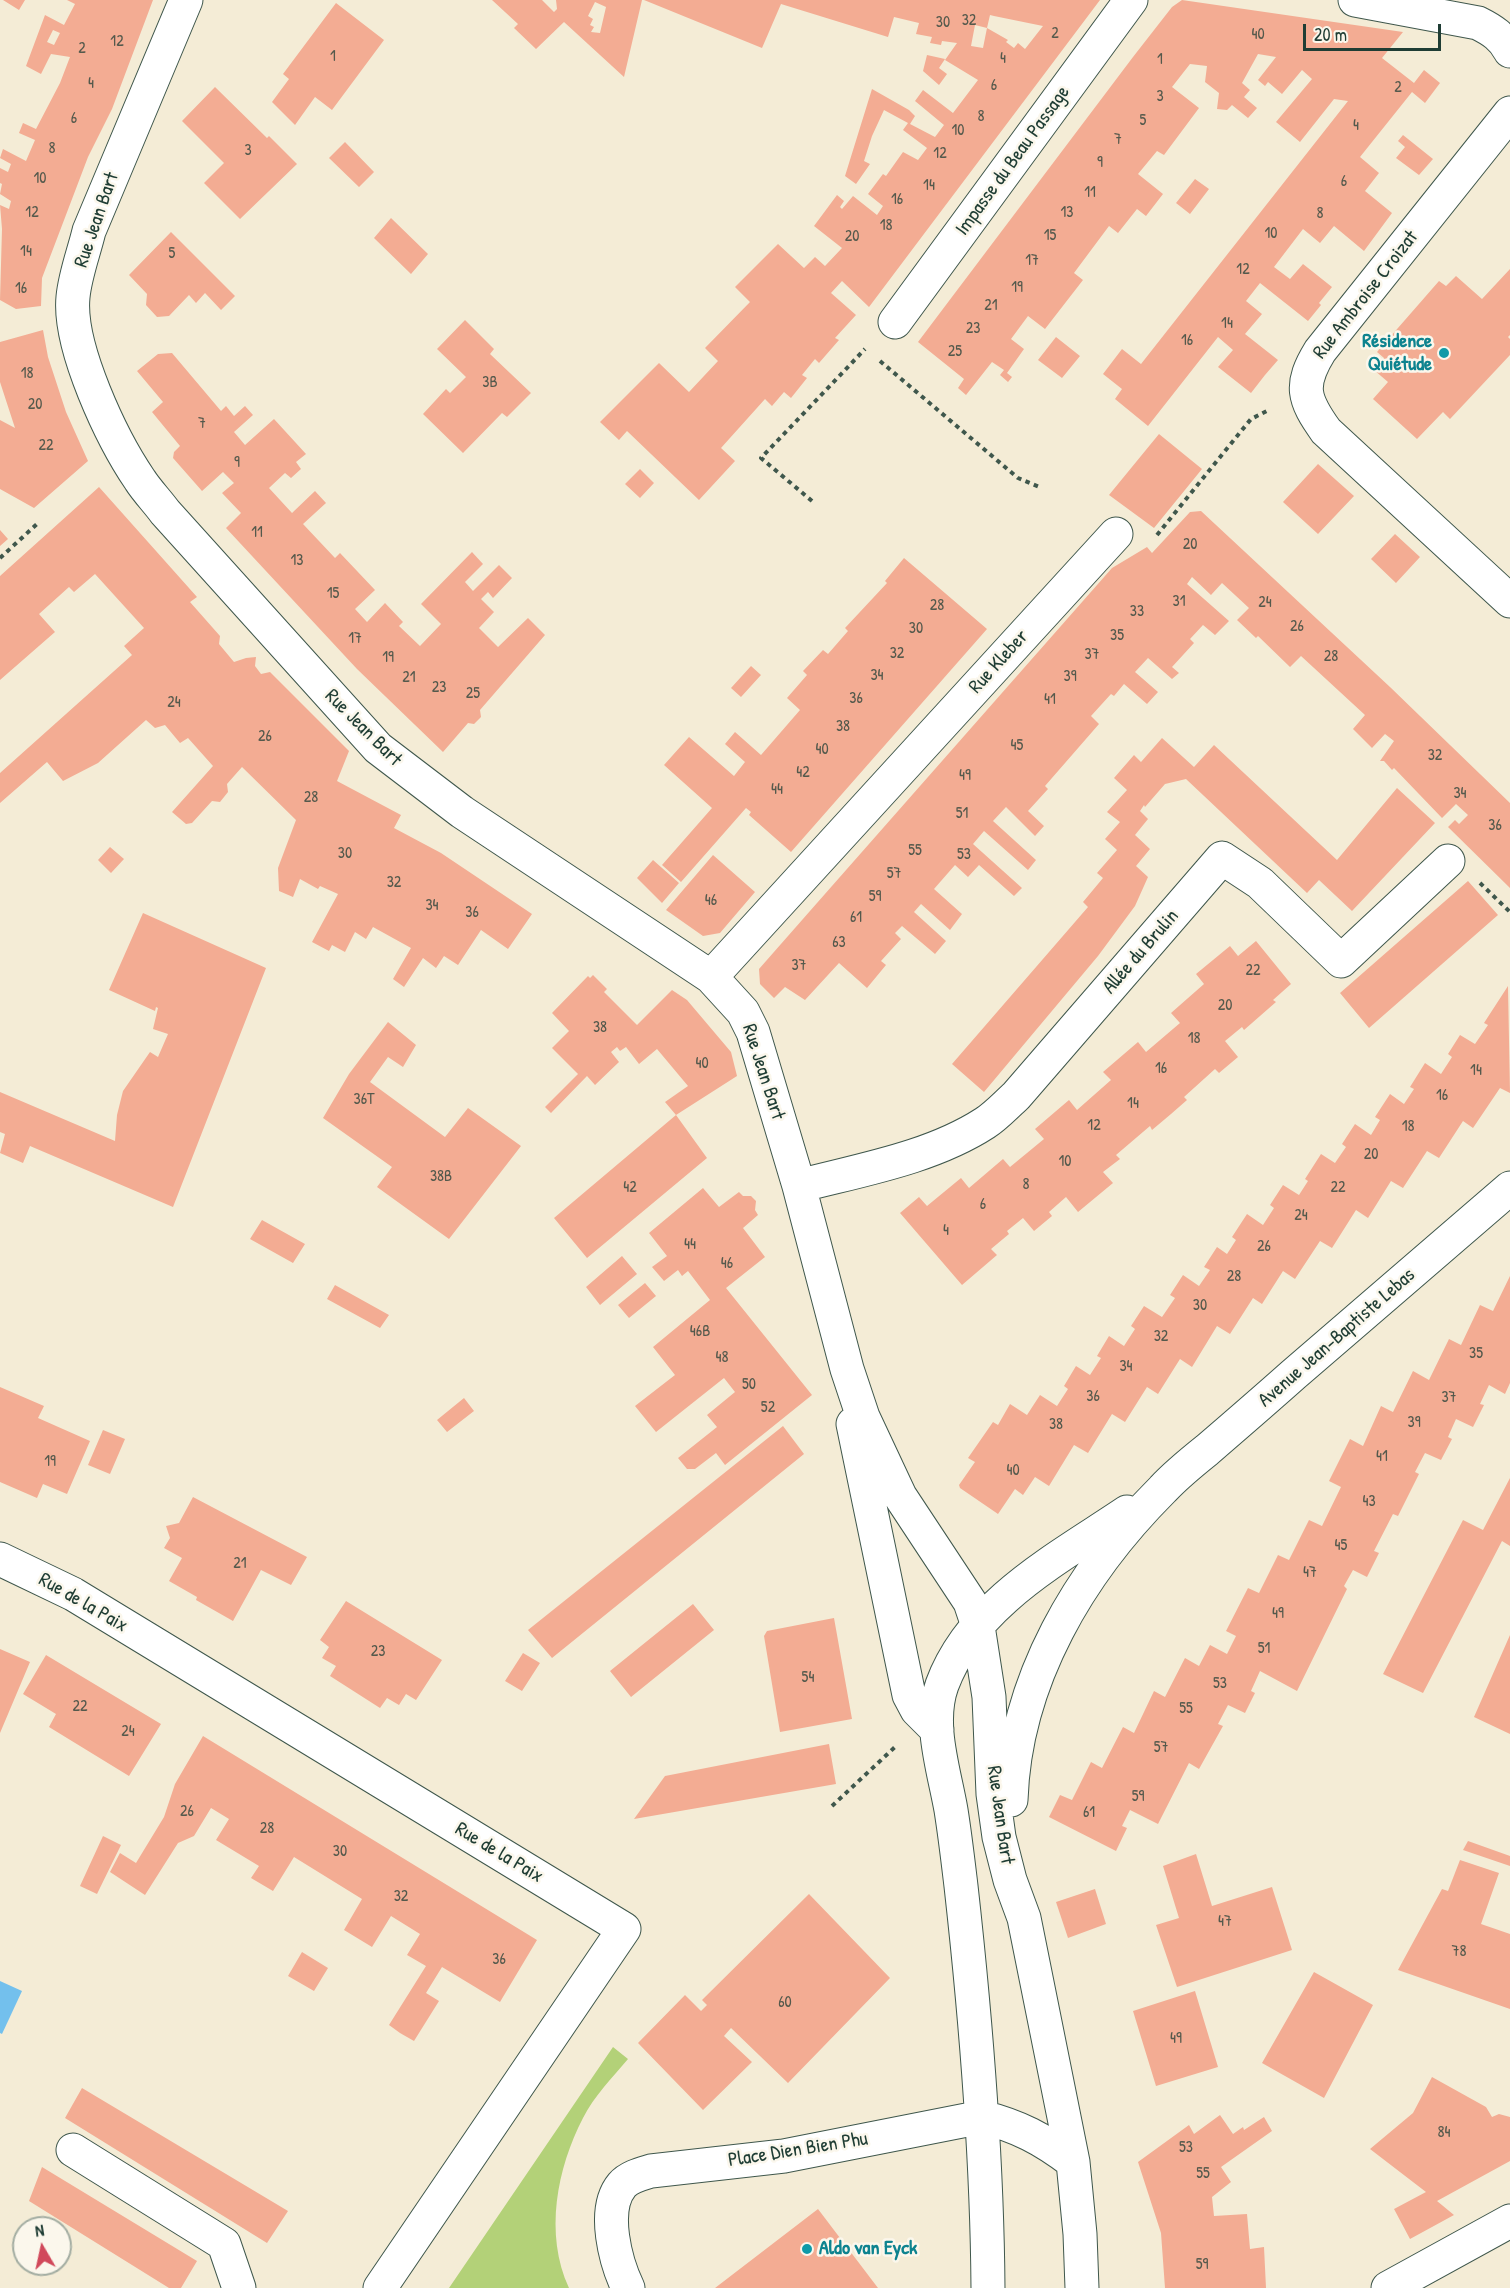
<!DOCTYPE html>
<html>
<head>
<meta charset="utf-8">
<style>
	body { margin:0 }
	#map { position:relative; width:1510px; height:2288px; overflow:hidden; background:#f4ecd6; font-family:"Patrick Hand",sans-serif }
	canvas { display:block }
	.north { position:absolute; left:12px; top:2216px; width:60px; height:60px; box-sizing:border-box; background:#fbf7ec; border:2px solid #a3ada2; border-radius:50%; rotate:351deg; font-size:16px; font-weight:700; line-height:24px; text-align:center; color:#1f3d34 }
	.north::after { content:''; display:block; margin:auto; width:21px; height:27px; background:#d1495b; clip-path:polygon(50% 0,100% 100%,50% 72%,0 100%) }
	.scale { position:absolute; left:1303px; top:24px; width:138px; height:27px; box-sizing:border-box; border:3px solid #1f3d34; border-top:0; padding-left:8px; font-size:18px; line-height:21px; white-space:nowrap; color:#1f3d34; -webkit-text-stroke:4px #fbf7ec; paint-order:stroke }
</style>
</head>
<body>
<div id="map">
<canvas width="1510" height="2288"></canvas>
<div class="north">N</div>
<div class="scale">20 m</div>
</div>
<script>
const ctx = document.querySelector('canvas').getContext('2d');
ctx.lineJoin = 'round';
function paint(path, color) {
  ctx.fillStyle = color;
  ctx.fill(path, 'evenodd');
}
function strokePath(path, color, width, dash) {
  ctx.strokeStyle = color;
  ctx.lineWidth = width;
  ctx.lineCap = dash ? 'butt' : 'round';
  ctx.setLineDash(dash || []);
  ctx.stroke(path);
}
function label(font, color, halo, rows, align = 'center') {
  ctx.font = font + ' "Patrick Hand",sans-serif';
  ctx.lineWidth = 5;
  ctx.setLineDash([]);
  ctx.textBaseline = 'middle';
  ctx.strokeStyle = halo;
  ctx.fillStyle = color;
  for (const [text, x, y, turn = 0] of rows) {
    ctx.save();
    ctx.translate(x, y);
    ctx.rotate((+turn || 0) * Math.PI / 180);
    ctx.textAlign = isNaN(turn) ? turn : align;
    if (halo) ctx.strokeText(text, 0, 0);
    ctx.fillText(text, 0, 0);
    ctx.restore();
  }
}
const green = new Path2D(`
	M613,2047L628,2059C613,2077 594,2096 583,2118C557,2168 544,2234 569,2288H449Z`);
const water = new Path2D(`
	M0,1981L22,1991L2,2034L0,2033Z`);
const building = new Path2D(`
	M3,0H25L19,10Z
	M67,0H153L112,109L88,157L42,278L41,306L16,309L0,300L2,229L0,205L9,209L11,201L0,194L2,184L0,183V168L8,172L11,164L0,158L3,149L26,161L35,140L19,133L23,123L36,129L60,83L70,57L51,54L41,74L26,66L45,15L64,25L75,4ZM53,30L60,33L54,45L47,42Z
	M492,0H542L554,12L557,9L556,0H642L624,77L564,22L536,49L514,28L518,24ZM595,2L606,7L600,33L591,32L594,27L590,25L593,19L588,16Z
	M644,0H1100L869,307L842,281L831,293L856,315L835,338L839,340L819,363L815,359L802,375L807,378L791,398L784,392L772,406L765,399L721,448L735,461L699,500L627,431L619,440L600,422L659,363L689,392L718,361L705,348L750,302L735,287L778,244L804,268L815,257L825,266L842,248L814,226L837,195L844,201L840,207L842,209L853,196L877,215L883,206L868,194L883,174L886,176L903,152L918,160L927,148L903,130L908,123L884,110L872,136L864,161L870,164L856,184L845,176L872,89L909,110L915,116L910,124L935,137L944,125L915,101L923,90L953,113L978,80L945,60L957,43L942,41L941,45L930,43L932,37L916,34L919,23L894,17L888,37L781,4L762,48ZM990,15L994,16L1043,26L1025,49L1018,43L1014,48L1006,42L1008,40L987,28ZM975,25L987,28L983,48L971,46Z
	M1182,0L1403,32L1382,58L1414,83L1424,70L1440,83L1425,103L1412,92L1360,157L1379,173L1365,191L1392,213L1364,251L1334,226L1320,243L1303,229L1274,267L1290,279L1303,264L1332,287L1319,303L1321,305L1308,321L1260,283L1246,301L1262,314L1245,334L1278,360L1265,375L1251,393L1218,367L1233,350L1218,337L1148,426L1115,399L1122,389L1103,374L1122,349L1141,364L1348,101L1334,99L1300,142L1276,122L1312,79L1302,70L1282,94L1268,82L1265,86L1258,80L1276,57L1258,54L1242,83L1250,90L1244,97L1257,108L1248,118L1232,105L1227,110L1217,109L1219,93L1205,82L1207,66L1190,64L1172,87L1199,108L1164,155L1157,151L1138,174L1163,194L1146,216L1137,209L1118,233L1109,226L1074,273L1083,280L1045,329L1028,316L1011,339L1024,349L1007,373L1012,377L1008,382L1000,375L1004,370L992,362L966,395L958,388L964,379L918,342L1133,57L1172,7Z
	M336,3L384,40L332,110L315,97L295,125L272,102L289,79L283,74Z
	M927,55L945,59L939,68L947,74L939,85L923,71Z
	M215,87L267,138L269,136L297,164L240,219L204,183L224,163L182,121Z
	M1403,135L1433,159L1419,175L1396,158L1405,147L1398,141Z
	M345,142L374,172L359,187L329,158Z
	M1195,179L1209,189L1190,214L1176,203Z
	M391,218L428,254L411,274L374,238Z
	M171,232L235,296L221,310L205,293L196,303L189,295L169,316L157,317L146,305L147,294L129,275Z
	M1510,269V335L1508,337L1510,339V355L1450,419L1443,412L1417,439L1373,399L1388,382L1374,370L1384,358L1377,352L1439,281L1446,286L1456,276L1482,299Z
	M465,320L494,349L490,354L531,393L507,417L502,413L463,453L423,414L446,389L450,393L466,377L437,349Z
	M43,330L48,357L66,412L88,461L34,508L0,489V420L15,428L0,382V342Z
	M1056,337L1080,356L1062,378L1038,360Z
	M172,353L221,411L226,406L234,416L245,406L253,415L234,432L245,445L274,419L306,454L296,462L301,469L291,478L285,473L269,488L292,513L315,491L326,503L303,524L335,558L340,553L375,590L355,609L367,622L385,603L403,622L399,626L420,646L441,624L421,604L472,552L483,564L465,582L473,591L499,565L512,578L493,598L488,592L481,599L494,612L479,628L498,647L528,618L545,635L480,710L481,717L474,724L468,723L443,752L357,669L226,528L241,513L222,493L234,483L223,472L202,491L173,458L174,452L180,446L152,412L163,402L137,371L158,354Z
	M1159,434L1202,469L1154,528L1109,495Z
	M1318,464L1354,496L1318,534L1283,502Z
	M640,469L654,483L640,498L625,484Z
	M99,487L197,597L190,602L220,636L219,644L234,662L246,658L256,657L255,666L261,674L270,672L349,751L337,781L401,815L394,828L441,853L532,914L508,949L481,930L458,965L444,956L436,968L423,958L404,987L393,979L411,948L373,927L366,939L355,932L345,952L332,945L329,951L312,942L338,894L320,886L318,889L300,879L293,897L279,891L278,868L296,820L242,767L227,784L228,792L220,802L212,801L192,823L186,824L172,812L213,766L188,738L180,743L165,725L155,728L146,720L98,763L63,781L47,762L0,803V773L132,655L124,646L144,628L95,574L74,592L69,587L39,614L55,632L0,680V576Z
	M1201,511L1390,687L1510,803V888L1448,827L1455,820L1459,824L1468,815L1456,804L1442,818L1394,768L1392,770L1384,761H1380L1394,741L1385,734L1372,748L1353,729L1365,715L1301,656L1290,667L1258,636L1256,638L1237,620L1249,608L1222,583L1211,595L1192,577L1187,584L1229,621L1215,635L1203,625L1190,639L1194,643L1172,667L1179,673L1172,679L1148,658L1135,672L1158,692L1147,704L1124,684L1114,696L1111,694L1091,716L1099,724L1045,786L1048,789L1028,811L1044,826L1035,836L1006,807L993,821L1036,860L1028,870L984,831L973,844L1022,888L1014,896L979,865L968,877L955,865L934,889L962,914L950,930L921,904L914,912L946,941L935,954L902,926L895,933L901,939L881,961L886,965L867,988L839,963L805,1000L785,987L774,998L760,984L759,969L817,903L1112,568L1147,547L1152,553L1190,512Z
	M0,530L8,539L0,546Z
	M1395,534L1420,557L1396,583L1371,559Z
	M904,558L987,629L791,852L749,815L751,812L746,808L681,882L662,865L712,808L664,765L689,737L734,776L745,762L725,744L735,732L761,755L800,710L787,698L807,675L803,671L823,650L828,654L848,631L845,628L887,583L885,581Z
	M751,666L761,675L741,697L731,688Z
	M1162,738L1194,767L1214,745L1337,860L1397,788L1435,823L1352,911L1319,880L1307,893L1186,779L1165,784L1145,807L1144,805L1140,811L1148,819L1135,835L1150,849L1136,866L1148,877L1135,906L1098,956L984,1092L952,1064L1088,907L1083,902L1103,878L1097,873L1117,850L1105,839L1120,822L1107,812L1127,790L1114,778L1134,755L1141,762Z
	M110,847L124,859L111,873L98,860Z
	M713,855L755,892L720,933L703,936L666,910Z
	M653,860L679,883L662,903L637,878Z
	M1468,881L1498,915L1369,1028L1340,993Z
	M143,913L266,968L173,1207L30,1146L23,1163L0,1153L5,1134L0,1132V1092L115,1141L117,1115L123,1091L150,1052L158,1057L168,1034L153,1029L158,1008L156,1007L155,1011L109,990Z
	M1256,941L1291,984L1273,1000L1276,1002L1244,1030L1242,1027L1225,1041L1238,1057L1219,1073L1215,1069L1184,1097L1187,1100L1171,1114L1152,1130L1150,1126L1116,1155L1120,1159L1103,1172L1113,1183L1078,1212L1066,1197L1049,1212L1052,1216L1034,1231L1023,1218L1007,1231L1009,1234L991,1249L997,1255L962,1285L900,1213L919,1197L927,1206L961,1178L969,1188L1003,1159L1010,1167L1044,1139L1035,1129L1069,1100L1077,1110L1111,1080L1103,1072L1138,1042L1146,1052L1180,1023L1171,1013L1204,984L1196,974L1230,946L1238,956Z
	M593,975L607,989L604,992L637,1025L672,990L687,1000L731,1052L737,1076L676,1115L665,1102L688,1086L657,1049L639,1064L626,1047L620,1051L617,1047L611,1052L619,1062L595,1085L587,1076L551,1113L545,1107L578,1074L552,1048L569,1031L552,1013L588,976L590,978Z
	M1508,986L1510,1093L1500,1088L1473,1128L1463,1121L1439,1158L1427,1151L1403,1188L1391,1181L1368,1218L1356,1210L1332,1248L1320,1241L1295,1279L1283,1271L1262,1304L1253,1298L1230,1334L1217,1326L1192,1367L1180,1359L1158,1394L1147,1387L1125,1422L1112,1414L1088,1453L1074,1445L1049,1486L1035,1477L1023,1495L1015,1489L998,1514L960,1488L959,1485L975,1462L968,1458L993,1422L998,1425L1010,1404L1027,1415L1040,1395L1057,1406L1068,1389L1064,1386L1076,1366L1090,1375L1101,1358L1097,1356L1109,1336L1124,1346L1135,1329L1131,1326L1144,1306L1162,1317L1175,1298L1170,1295L1183,1275L1199,1286L1210,1270L1204,1267L1217,1247L1227,1254L1236,1240L1232,1237L1247,1214L1263,1225L1274,1208L1270,1205L1283,1185L1299,1195L1308,1181L1305,1179L1321,1154L1335,1163L1346,1147L1342,1144L1355,1124L1371,1135L1380,1120L1375,1117L1390,1094L1404,1104L1414,1089L1410,1087L1425,1063L1441,1074L1452,1057L1448,1054L1460,1035L1475,1044L1488,1025L1484,1023Z
	M388,1022L416,1045L403,1067L388,1057L370,1082L445,1137L468,1108L521,1146L449,1239L377,1187L392,1167L323,1118L349,1074Z
	M676,1115L707,1158L587,1258L554,1218Z
	M703,1188L719,1207L739,1192L743,1196H751L756,1201L755,1210L758,1215L743,1228L765,1257L726,1288L812,1395L725,1465L716,1453L695,1469H687L678,1458L717,1427L707,1415L735,1392L724,1378L656,1432L635,1406L675,1375L653,1347L710,1300L688,1271L682,1276L678,1270L664,1281L652,1267L667,1256L649,1233Z
	M262,1220L305,1244L293,1263L250,1239Z
	M622,1256L637,1274L600,1305L586,1287Z
	M1510,1276V1383L1505,1394L1489,1385L1480,1404L1484,1405L1473,1427L1456,1419L1448,1437L1452,1439L1441,1460L1425,1453L1415,1472L1419,1474L1398,1516L1393,1514L1374,1551L1379,1553L1367,1577L1353,1570L1344,1586L1347,1589L1297,1691L1260,1671L1251,1691L1255,1693L1245,1713L1228,1705L1218,1724L1223,1726L1199,1769L1189,1763L1158,1824L1130,1810L1122,1826L1127,1828L1116,1851L1049,1817L1060,1795L1072,1800L1091,1762L1102,1768L1123,1727L1134,1733L1154,1691L1165,1697L1185,1658L1199,1666L1210,1645L1227,1654L1236,1636L1226,1631L1248,1588L1259,1593L1278,1555L1289,1560L1309,1520L1322,1526L1341,1487L1329,1481L1350,1439L1363,1446L1381,1406L1393,1412L1413,1371L1429,1380L1449,1339L1461,1345L1480,1305L1493,1311Z
	M645,1283L656,1296L629,1318L618,1305Z
	M335,1285L389,1315L380,1328L327,1299Z
	M0,1387L44,1406L38,1418L90,1441L67,1494L43,1484L37,1498L0,1482Z
	M464,1398L474,1411L447,1432L437,1420Z
	M783,1426L804,1454L552,1658L528,1630Z
	M103,1430L125,1439L110,1474L88,1465Z
	M1510,1478V1546L1502,1541L1423,1693L1383,1674L1463,1520L1483,1530Z
	M193,1497L307,1557L291,1585L261,1570L233,1621L196,1600L197,1597L169,1581L182,1558L164,1548L170,1538L166,1526L179,1523Z
	M346,1601L442,1660L416,1700L406,1694L399,1705L387,1698L380,1708L330,1676L336,1666L322,1658L329,1647L320,1640Z
	M693,1604L714,1630L631,1697L610,1671Z
	M834,1618L852,1719L780,1732L764,1636L767,1631Z
	M1510,1635V1734L1474,1717Z
	M0,1649L30,1662L0,1733Z
	M523,1653L540,1663L522,1691L505,1681Z
	M46,1655L161,1724L129,1776L49,1727L56,1714L23,1694Z
	M203,1736L537,1940L500,2002L442,1967L426,1993L439,2001L414,2041L400,2033L389,2025L426,1966L407,1955L420,1934L391,1916L372,1947L344,1930L362,1899L294,1857L273,1891L251,1878L259,1866L216,1840L229,1819L211,1808L194,1836L178,1843L145,1895L110,1872L120,1853L136,1863L164,1817L175,1784Z
	M829,1744L836,1784L634,1819L665,1776Z
	M103,1836L121,1845L97,1894L80,1886Z
	M1468,1841L1510,1856V1866L1463,1850Z
	M1196,1854L1212,1906L1272,1887L1292,1950L1177,1987L1156,1925L1179,1918L1163,1866Z
	M1460,1860L1499,1873L1481,1924L1510,1934V2009L1398,1970L1442,1889L1448,1891Z
	M1095,1889L1106,1924L1068,1938L1056,1902Z
	M809,1894L890,1978L788,2083L731,2028L724,2036L752,2062L703,2110L638,2043L685,1995L701,2011L707,2005L702,2000Z
	M302,1952L328,1968L314,1991L288,1976Z
	M1314,1972L1373,2005L1324,2098L1262,2063Z
	M1195,1991L1218,2067L1156,2086L1133,2011Z
	M1432,2077L1486,2107L1492,2117L1499,2114L1510,2117V2161L1437,2201L1454,2215L1410,2239L1394,2209L1426,2192L1370,2149L1413,2113Z
	M82,2088L288,2211L267,2243L65,2118Z
	M1220,2115L1233,2134L1243,2127L1244,2130L1264,2117L1272,2131L1221,2167L1231,2182L1212,2197L1214,2216L1247,2214L1250,2249L1264,2247L1266,2288H1165L1161,2233L1138,2162L1189,2125L1194,2134Z
	M42,2167L197,2261L181,2288H169L29,2201Z
	M818,2209L878,2288H715Z`);
const path = new Path2D(`
	M880,361L1018,478L1042,488
	M812,501L761,458L865,349
	M1157,535L1251,419L1269,410
	M0,558L37,524
	M1480,883L1510,912
	M832,1806L895,1747`);
const minor = new Path2D(`
	M186,0L89,231C84,252 75,275 73,297C68,347 112,439 140,480C147,491 157,501 165,512L378,748L462,812L711,977L743,1012L753,1032L799,1186L847,1369L863,1417L900,1496L970,1602L978,1626L989,1697L993,1794L999,1837L1010,1880L1024,1918L1073,2162L1080,2234L1082,2288
	M1355,0L1478,23C1492,30 1503,37 1510,51
	M1510,113L1320,351C1299,385 1303,399 1326,431L1510,601
	M895,322L1131,0
	M711,977L1116,534
	M799,1186C860,1170 931,1158 985,1123C996,1116 1006,1105 1016,1096L1222,858L1260,883L1341,961L1448,861
	M853,1424L909,1695L917,1710L937,1730
	M0,1559L73,1594L624,1929L380,2288
	M1011,1800C1015,1680 1080,1572 1163,1489C1176,1475 1192,1462 1207,1450C1236,1425 1265,1400 1293,1375C1365,1313 1438,1250 1510,1188
	M73,2150L224,2244L239,2288
	M628,2288C616,2263 601,2210 622,2185C629,2177 641,2174 651,2171L784,2156L982,2117C1018,2126 1043,2139 1073,2162
	M988,2288C987,2154 976,2020 961,1886C958,1861 955,1835 951,1810C944,1770 928,1724 942,1685C972,1603 1059,1558 1127,1512
	M1388,2288L1510,2221`);
const markers = [
	[1444,353,6,"#0f9aa8"],
	[807,2249,6,"#0f9aa8"]
];
const numberNames = [
	["32",969,21],
	["30",943,23],
	["2",1055,34],
	["40",1258,35],
	["12",117,42],
	["2",82,49],
	["1",333,57],
	["4",1003,59],
	["1",1160,60],
	["4",91,84],
	["6",994,86],
	["2",1398,88],
	["3",1160,97],
	["8",981,117],
	["6",74,119],
	["5",1143,121],
	["4",1356,126],
	["10",958,131],
	["7",1118,140],
	["8",52,149],
	["3",248,151],
	["12",940,154],
	["9",1100,163],
	["10",40,179],
	["6",1344,182],
	["14",929,186],
	["11",1090,193],
	["16",897,200],
	["12",32,213],
	["13",1067,213],
	["8",1320,214],
	["18",886,226],
	["10",1271,234],
	["15",1050,236],
	["20",852,237],
	["14",26,252],
	["5",172,254],
	["17",1032,261],
	["12",1243,270],
	["19",1017,288],
	["16",21,289],
	["21",991,306],
	["14",1227,324],
	["23",973,329],
	["16",1187,341],
	["25",955,352],
	["18",27,374],
	["3B",490,383],
	["20",35,405],
	["7",202,424],
	["22",46,446],
	["9",237,463],
	["11",257,533],
	["20",1190,545],
	["13",297,561],
	["15",333,594],
	["31",1179,602],
	["24",1265,603],
	["28",937,606],
	["33",1137,612],
	["26",1297,627],
	["30",916,629],
	["35",1117,636],
	["17",355,639],
	["32",897,654],
	["37",1092,655],
	["28",1331,657],
	["19",388,658],
	["34",877,676],
	["39",1070,677],
	["21",409,678],
	["23",439,688],
	["25",473,694],
	["36",856,699],
	["41",1050,700],
	["24",174,703],
	["38",843,727],
	["26",265,737],
	["45",1017,746],
	["40",822,750],
	["32",1435,756],
	["42",803,773],
	["49",965,776],
	["44",777,790],
	["34",1460,794],
	["28",311,798],
	["51",962,814],
	["36",1495,826],
	["55",915,851],
	["30",345,854],
	["53",964,855],
	["57",894,874],
	["32",394,883],
	["59",875,897],
	["46",711,901],
	["34",432,906],
	["36",472,913],
	["61",856,918],
	["63",839,943],
	["37",799,966],
	["22",1253,971],
	["20",1225,1006],
	["38",600,1028],
	["18",1194,1039],
	["40",702,1064],
	["16",1161,1069],
	["14",1476,1071],
	["16",1442,1096],
	["36T",364,1100],
	["14",1133,1104],
	["12",1094,1126],
	["18",1408,1127],
	["20",1371,1155],
	["10",1065,1162],
	["38B",441,1177],
	["8",1026,1185],
	["42",630,1188],
	["22",1338,1188],
	["6",983,1205],
	["24",1301,1216],
	["4",946,1231],
	["44",690,1245],
	["26",1264,1247],
	["46",727,1264],
	["28",1234,1277],
	["30",1200,1306],
	["46B",700,1332],
	["32",1161,1337],
	["35",1476,1354],
	["48",722,1358],
	["34",1126,1367],
	["50",749,1385],
	["36",1093,1397],
	["37",1449,1398],
	["52",768,1408],
	["39",1414,1423],
	["38",1056,1425],
	["41",1382,1457],
	["19",50,1462],
	["40",1013,1471],
	["43",1369,1502],
	["45",1341,1546],
	["21",240,1564],
	["47",1310,1573],
	["49",1278,1614],
	["51",1264,1649],
	["23",378,1652],
	["54",808,1678],
	["53",1220,1684],
	["22",80,1707],
	["55",1186,1709],
	["24",128,1732],
	["57",1161,1748],
	["59",1138,1797],
	["26",187,1812],
	["61",1089,1813],
	["28",267,1829],
	["30",340,1852],
	["32",401,1897],
	["47",1225,1922],
	["78",1459,1952],
	["36",499,1960],
	["60",785,2003],
	["49",1176,2039],
	["84",1444,2133],
	["53",1186,2148],
	["55",1203,2174],
	["59",1202,2265]
];
const streetNames = [
	["Impasse du Beau Passage",1013,161,-54],
	["Rue Jean Bart",97,220,-71],
	["Rue Ambroise Croizat",1366,295,-52],
	["Rue Kleber",999,662,-48],
	["Rue Jean Bart",363,728,45],
	["Allée du Brulin",1141,952,-49],
	["Rue Jean Bart",763,1072,72],
	["Avenue Jean-Baptiste Lebas",1337,1338,-41],
	["Rue de la Paix",83,1603,30],
	["Rue Jean Bart",1000,1815,82],
	["Rue de la Paix",499,1853,31],
	["Place Dien Bien Phu",798,2150,-9]
];
const cultureNames = [
	["Résidence",1432,342],
	["Quiétude",1432,365],
	["Aldo van Eyck",819,2249,"left"]
];
paint(green, '#b3d178');
paint(water, '#73c0ed');
paint(building, '#f3ac93');
strokePath(minor, '#3f574c', 35);
strokePath(path, '#3f574c', 4, [4.5, 4.5]);
strokePath(minor, '#fff', 33);
for (const [x, y, r, color] of markers) {
  const dot = new Path2D();
  dot.arc(x, y, r, 0, 2 * Math.PI);
  ctx.fillStyle = color;
  ctx.fill(dot);
  strokePath(dot, '#fbf7ec', 2);
}
label('16px', '#54594c', null, numberNames);
label('20px', '#1f3d34', '#fbf7ec', streetNames);
label('bold 20px', '#0d838f', '#fbf7ec', cultureNames, 'right');
</script>
</body>
</html>
